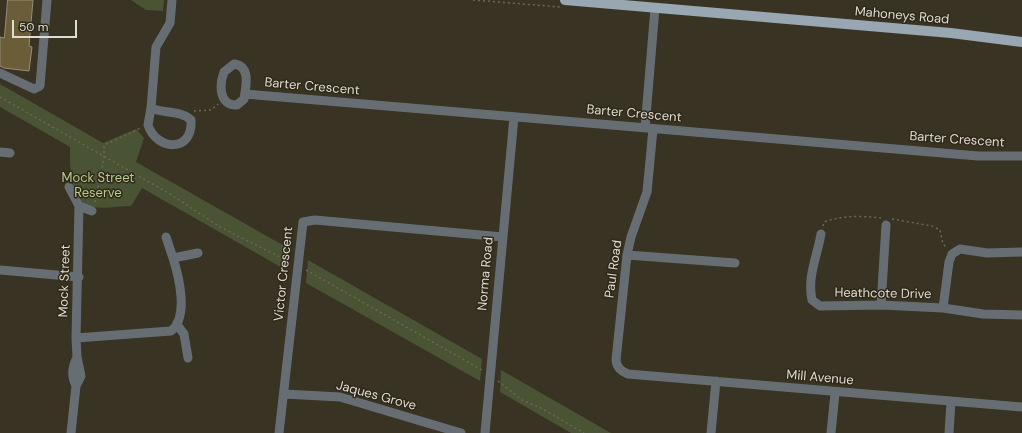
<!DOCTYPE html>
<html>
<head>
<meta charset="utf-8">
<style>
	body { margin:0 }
	#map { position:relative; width:1022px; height:433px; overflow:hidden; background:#393324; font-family:"DM Sans",sans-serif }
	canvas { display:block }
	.scale { position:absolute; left:12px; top:20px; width:65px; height:18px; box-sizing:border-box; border:2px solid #dfdcd2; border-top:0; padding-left:5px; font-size:12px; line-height:14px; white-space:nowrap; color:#dfdcd2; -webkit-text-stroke:3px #2f291a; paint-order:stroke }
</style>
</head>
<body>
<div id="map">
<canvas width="1022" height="433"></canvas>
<div class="scale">50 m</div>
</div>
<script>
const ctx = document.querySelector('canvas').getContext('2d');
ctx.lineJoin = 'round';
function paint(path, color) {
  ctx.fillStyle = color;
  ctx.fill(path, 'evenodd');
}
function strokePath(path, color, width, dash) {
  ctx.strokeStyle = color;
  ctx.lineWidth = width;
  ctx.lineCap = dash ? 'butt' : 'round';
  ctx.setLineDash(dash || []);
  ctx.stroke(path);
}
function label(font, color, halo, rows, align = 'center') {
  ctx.font = font + ' "DM Sans",sans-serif';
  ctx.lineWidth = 3;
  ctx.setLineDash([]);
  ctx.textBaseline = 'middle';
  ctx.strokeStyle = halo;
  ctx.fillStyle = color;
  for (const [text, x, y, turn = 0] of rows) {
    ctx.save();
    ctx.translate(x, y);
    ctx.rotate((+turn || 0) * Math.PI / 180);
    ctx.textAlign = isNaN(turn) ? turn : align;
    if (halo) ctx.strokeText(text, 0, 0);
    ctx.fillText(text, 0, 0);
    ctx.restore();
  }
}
const green = new Path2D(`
	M131,0H164L163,11L146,10Z
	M0,84L103,143L136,129L144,138L136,162L288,248L286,270L142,188L131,206C119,206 105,209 93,207C69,204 70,165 70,147L0,107Z
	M308,260L482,359L480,381L306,283Z
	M501,370L611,433H571L500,392Z`);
const building = new Path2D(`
	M8,0H33L29,46L32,47L29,71L4,68L0,66V37L4,38Z`);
const path = new Path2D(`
	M473,0L560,7
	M0,97L170,194L220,227L290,262
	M194,111L211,110L218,104
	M95,202L104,158V145L141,128
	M892,219L932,226L940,230L943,244L946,247
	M823,226L824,222C843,215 861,216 881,218
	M306,270L482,370
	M498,381L522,400L541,408L584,433`);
const minor = new Path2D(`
	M234,64C251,66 246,86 244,99L237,105C219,106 219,85 224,72Z
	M0,73L34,89L40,86L47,0
	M245,94L978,156H1022
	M151,108C164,114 181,110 191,120C193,154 156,150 148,125L151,108L156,47L170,23L172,0
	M645,128L655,8
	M653,129L647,192L631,237L627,255L616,360C617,368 621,371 628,374L1022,407
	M0,152L10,153
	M69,187L79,206L92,211
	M821,234C817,257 807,277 812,300L820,306L881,305L943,308L983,314L1022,315
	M166,237L173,258L198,253
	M627,255L735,263
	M0,270L79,277
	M881,305L886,225
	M943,308L949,262L952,254L960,249L987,253L1022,252
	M178,326L184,334L188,358
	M76,338L171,331C189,317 179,277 173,258
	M76,386C71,375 72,368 77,357
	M284,394L340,397L461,433
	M71,433L76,386L81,376L77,357L76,338L79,206
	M279,433L303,222L315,220L503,237
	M485,433L514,117
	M711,433L716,381
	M831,433L835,393
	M949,433L951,402`);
const major = new Path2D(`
	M565,0L951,33L1022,42`);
const streetNames = [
	["Mahoneys Road",902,16,5],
	["Barter Crescent",312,87,5],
	["Barter Crescent",634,114,5],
	["Barter Crescent",957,140,4],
	["Paul Road",614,269,-82],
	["Victor Crescent",284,274,-84],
	["Norma Road",486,274,-85],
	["Mock Street",65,281,-88],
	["Heathcote Drive",883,294,1],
	["Mill Avenue",820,378,5],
	["Jaques Grove",376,396,15]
];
const parkNames = [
	["Mock Street",98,179],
	["Reserve",98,194]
];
paint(green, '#4a5333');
paint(building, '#6a5d37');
strokePath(building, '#948e7c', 1);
strokePath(path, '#6c675a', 1.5, [2, 3]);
strokePath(minor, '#676e73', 9);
strokePath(major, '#98a7b1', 10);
label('13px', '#dfdcd2', '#2f291a', streetNames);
label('13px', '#b9cb8b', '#2f291a', parkNames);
</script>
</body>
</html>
